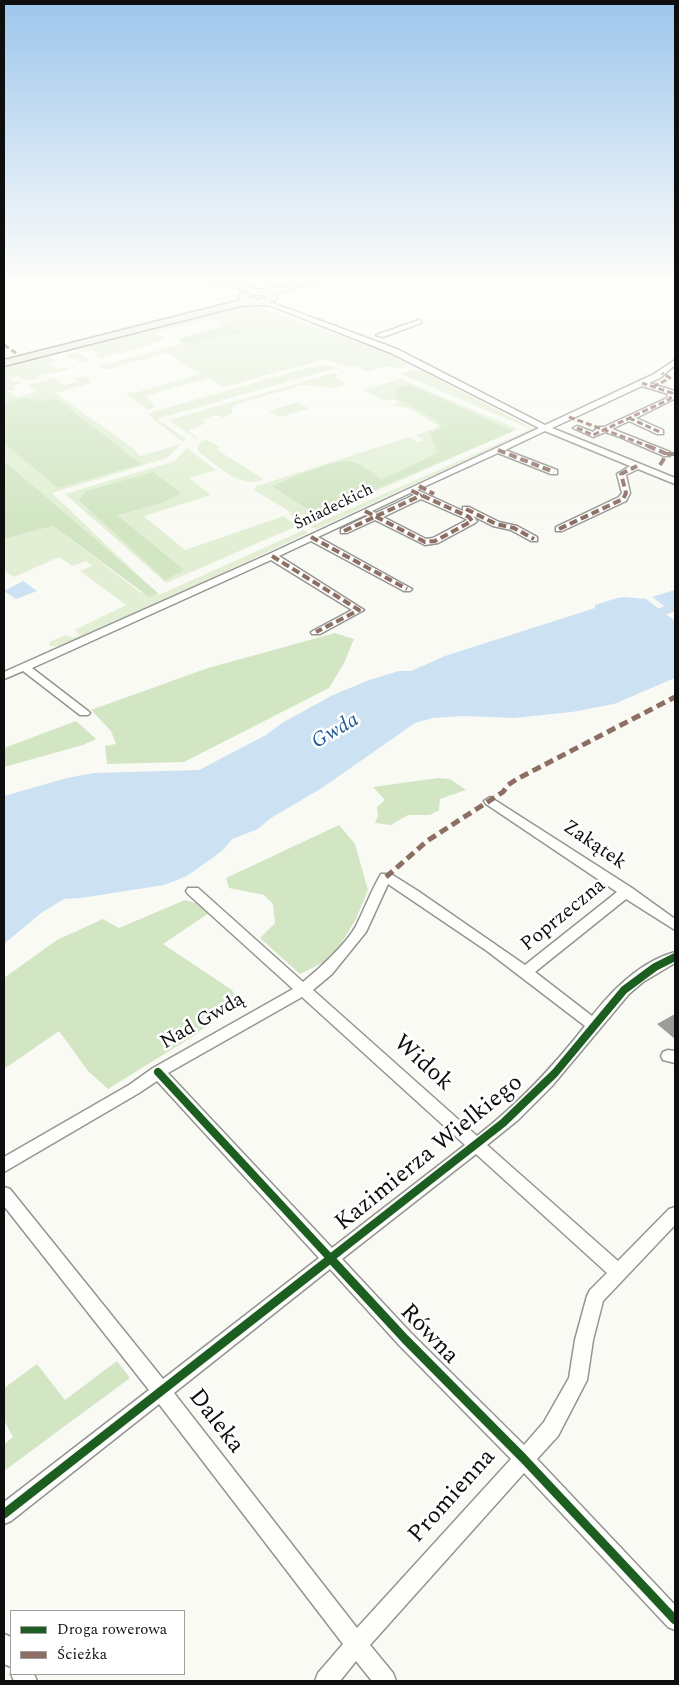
<!DOCTYPE html>
<html>
<head>
<meta charset="utf-8">
<style>
	body { margin:0 }
	#map { position:relative; width:679px; height:1685px; overflow:hidden; background:#fafaf4; font-family:Spectral,serif }
	canvas { display:block }
	.frame { position:absolute; inset:0; border:5px solid #0e0e0e; pointer-events:none }
	.legend { position:absolute; left:10px; top:1610px; width:175px; height:65px; box-sizing:border-box; background:#fff; border:1px solid #9f9f9f; margin:0; padding:6px 9px; list-style:none; font-size:15px; color:#0e0e0e }
	.legend li { display:flex; align-items:center; gap:10px; height:25px }
	.legend b { width:25px; border:1px solid #9f9f9f }
</style>
</head>
<body>
<div id="map">
<canvas width="679" height="1685"></canvas>
<div class="frame"></div>
<ul class="legend">
<li><b style="height:6px;background:#1b5e20"></b>Droga rowerowa</li>
<li><b style="height:6px;background:#8d6e63"></b>Ścieżka</li>
</ul>
</div>
<script>
const ctx = document.querySelector('canvas').getContext('2d');
ctx.lineJoin = 'round';
function paint(path, color) {
  ctx.fillStyle = color;
  ctx.fill(path, 'evenodd');
}
function strokePath(path, color, width, dash) {
  ctx.strokeStyle = color;
  ctx.lineWidth = width;
  ctx.lineCap = dash ? 'butt' : 'round';
  ctx.setLineDash(dash || []);
  ctx.stroke(path);
}
function label(font, color, halo, rows, align = 'center') {
  ctx.font = font + ' Spectral,serif';
  ctx.lineWidth = 5;
  ctx.setLineDash([]);
  ctx.textBaseline = 'middle';
  ctx.strokeStyle = halo;
  ctx.fillStyle = color;
  for (const [text, x, y, turn = 0] of rows) {
    ctx.save();
    ctx.translate(x, y);
    ctx.rotate((+turn || 0) * Math.PI / 180);
    ctx.textAlign = isNaN(turn) ? turn : align;
    if (halo) ctx.strokeText(text, 0, 0);
    ctx.fillText(text, 0, 0);
    ctx.restore();
  }
}
const green = new Path2D(`
	M244,304L272,306L266,309L389,353L409,365L402,368L385,367L366,372L356,365L348,367L342,364L317,358L318,361L227,386H220L208,378L145,396L156,406L148,410L125,393L138,392L200,374L167,353L105,370L100,366L182,344L179,342L181,338L223,326L210,318L156,333L165,339L159,342L101,358L93,356L100,354L93,350L78,353L90,360C79,368 74,355 64,356L84,350L82,348L195,318L122,336L234,307L251,305Z
	M50,357L56,360L48,363L57,369L65,367L70,369L36,377V379C27,381 24,381 17,376L9,378L14,382L18,381L21,383L13,386L15,389L7,391L16,397L36,392L28,385L49,380V378H54L65,385L77,382L73,379L84,376L91,381L90,383L55,393L133,448L140,456L181,444L167,458L52,493L159,595L304,530L308,533L171,597V599L65,647L50,646L49,642L66,635L72,638L80,635L75,630L126,605L80,571L92,566L86,561L72,566L59,557L14,577L4,571V539L53,526L141,593L148,590L4,461V367Z
	M324,365L336,367L348,373H345L336,368L157,419L186,439L183,442L148,415L152,412L307,368Z
	M418,369L534,429L316,529L309,527L531,429L401,374L363,384Z
	M334,373L338,375L335,377L347,384L332,388L302,385L236,404L232,407V414L222,418L217,415L201,420L206,423L188,431L197,437L191,444L195,438L169,420Z
	M400,379L518,429L303,523L289,514L292,513L254,490L257,486L409,437L418,442L424,440L416,435L436,428L438,427L436,424L408,408L392,405L399,403L393,399L385,401L363,390Z
	M299,402L302,406L310,408L280,417L269,411Z
	M207,440L220,447L216,449L263,479C241,491 216,464 198,451V446L202,441Z
	M187,448L216,470L189,478L211,495L144,516L185,550L284,516L297,526L166,583L65,494L175,461Z`);
const forest = new Path2D(`
	M228,326L241,334C236,335 234,333 230,334C212,335 197,349 180,341L182,338Z
	M410,385L514,431L324,511L307,509L272,486C287,480 333,460 347,461C361,462 371,472 381,480L438,453L430,433L442,427L436,420L396,398L397,389Z
	M26,398L39,401L57,399L141,464L58,488L4,443V402Z
	M4,461L158,593L149,597L53,526L4,539Z
	M153,472L181,493L162,503L117,515L184,570L165,580L79,500L86,491Z
	M335,633L354,639L344,663L329,688L184,762L107,764L105,746L116,744L111,731L91,710L208,668Z
	M76,721L96,739L83,745L4,767V748Z
	M438,778L450,779L466,790L440,799L439,810L430,815H408L391,825L375,823L378,815L377,807L385,800L373,787Z
	M339,825L355,844L368,890L356,919L339,947L328,960L300,974L260,938L275,923L273,904L264,895L229,888L226,878Z
	M185,900L196,903L209,913L163,944L232,990L237,1000L195,1035L108,1089L88,1071L59,1031L4,1069V978L57,940L103,919L119,928Z
	M117,1361L130,1378L4,1471V1444L13,1437L4,1420V1388L37,1364L65,1400Z`);
const water = new Path2D(`
	M23,581L37,591L16,599L4,591Z
	M675,590V609L671,611L652,597Z
	M625,597L646,599L675,621V678L614,704L572,712L514,718L463,716L433,718L415,723L322,788L271,818L258,829L232,839L222,851L187,876L164,885L81,898L64,899L41,913L4,944V796L67,778L94,773L199,770L266,735L282,723L331,696L369,680L399,671H411L445,656L595,608V605L617,598Z`);
const river = new Path2D(`
	M675,602V611L642,624L635,620L637,617Z`);
const building = new Path2D(`
	M675,1014V1039L657,1024Z`);
const minor = new Path2D(`
	M205,280H216L264,291L261,293Z
	M260,300L278,305L397,349L545,425L654,374L675,360V365L660,378L649,383L675,391L674,399L636,418L663,430V434H657L629,421L612,429L670,452V456H664L620,437L605,432L593,437L573,428L577,426L593,432L599,427H604L667,398L668,394L642,386L552,428L675,478V484L638,469L626,475L630,493L626,501L562,531H556V527L619,497L622,493L617,474L630,466L545,431L505,450L557,470V474H551L498,453L417,490L463,511V507H469L499,522L517,526L537,537V541H531L511,530L493,526L473,516L477,521L475,523L438,543L425,545L375,520L347,533H341V529L368,516L365,515L318,537L412,589L410,591H404L311,541L279,556L364,610L320,634H312L311,632L352,610L271,560L32,668L88,711L90,713L88,715H80L23,671L4,679V672L269,554L539,428L391,353L274,307L258,303L257,302ZM410,493L414,495L376,513L372,511ZM421,499L466,519L467,520L433,538L426,539L383,517Z
	M419,320L421,321V323L383,337L376,335Z
	M490,797L632,888L675,919V930L626,899L535,972L592,1016C613,989 642,961 675,952V963L643,982L629,994L552,1086L518,1120L487,1145L618,1261L669,1209L675,1207V1225L603,1301L593,1340L587,1380L558,1436L537,1459L675,1605V1630L668,1627L524,1473L370,1645L393,1673L396,1681H372L356,1661L340,1681H315L318,1673L343,1644L159,1404L11,1521L4,1524V1502L149,1390L4,1206V1187L10,1189L163,1379L319,1258L157,1081L139,1093L4,1172V1157L129,1085L153,1068L293,989L188,894L186,891L188,888H198L303,982C320,968 346,944 356,926C365,908 371,891 381,874H391L418,891L525,965L617,892L486,804L484,801ZM388,884L487,951L585,1026C553,1067 518,1104 477,1136L313,990L332,974L366,932ZM302,997L465,1145L332,1248L168,1073ZM476,1154L607,1273L590,1290L587,1296L575,1340L569,1378L544,1422L524,1445L411,1333L342,1259ZM330,1269L399,1345L511,1459L357,1628L174,1393Z
	M668,1050L675,1051V1063L663,1060L661,1056L663,1052Z
	M4,1634L11,1637V1667L4,1664Z
	M11,1674H34L37,1681H14Z`);
const major = new Path2D(`
	M309,280H322L275,294L277,298C268,307 253,305 240,306L4,366V360L241,300L239,298L241,293L248,291L277,288ZM251,295H264L268,297L258,300L248,297Z`);
const rail = new Path2D(`
	M132,280L193,284`);
const quietFar2 = new Path2D(`
	M4,345L16,353
	M653,387L670,378L662,373
	M569,417L651,447
	M629,418L660,432
	M577,428L593,435L670,399L672,393L642,383`);
const quietFar1 = new Path2D(`
	M648,446L667,454
	M498,450L554,472
	M660,465L667,454H675
	M419,486L434,494
	M466,509L496,524L514,528L534,539
	M365,511L425,542L435,541L472,521L469,517L410,490
	M559,529L623,499L626,493L621,474L637,466
	M344,531L422,495
	M311,537L407,589
	M272,556L359,610L316,632`);
const quiet = new Path2D(`
	M386,877L427,841L503,792L508,785L517,779L675,697`);
const cyclewayFar1 = new Path2D(`
	M158,1072L332,1260
	M328,1260L503,1123L555,1073L624,990L655,967L675,957`);
const cycleway = new Path2D(`
	M331,1259L405,1339L523,1458L675,1620
	M4,1514L330,1259`);
const farStreetnames = [
	["Śniadeckich",334,508,-26]
];
const streetNames = [
	["Zakątek",594,846,34],
	["Poprzeczna",564,916,-39],
	["Nad Gwdą",203,1022,-30]
];
const waterNames = [
	["Gwda",336,732,-30]
];
const nearStreetnames = [
	["Widok",422,1064,42],
	["Kazimierza Wielkiego",430,1154,-39],
	["Równa",428,1335,46],
	["Daleka",215,1422,52],
	["Promienna",453,1497,-48]
];
paint(green, '#e2efd5');
paint(forest, '#d2e6c4');
paint(water, '#cce2f3');
paint(river, '#cce2f3');
paint(building, '#9e9c99');
strokePath(minor, '#949492', 3);
strokePath(major, '#82827f', 3);
paint(minor, '#fefefd');
paint(major, '#ebe8da');
strokePath(rail, '#d6c7c5', 1);
strokePath(quietFar2, '#8d6e63', 3, [6, 3]);
strokePath(quietFar1, '#8d6e63', 4, [8, 4]);
strokePath(quiet, '#8d6e63', 5, [9, 5]);
strokePath(cyclewayFar1, '#1b5e20', 8);
strokePath(cycleway, '#1b5e20', 9);
const sky = ctx.createLinearGradient(0, 0, 0, 516);
sky.addColorStop(0, '#9dc6ec');
sky.addColorStop(0.54, '#fdfdfa');
sky.addColorStop(1, '#fdfdfa00');
ctx.fillStyle = sky;
ctx.fillRect(0, 0, 679, 516);
label('16px', '#0e0e0e', '#fff', farStreetnames);
label('20px', '#0e0e0e', '#fff', streetNames);
label('italic 21px', '#205a97', '#fff', waterNames);
label('24px', '#0e0e0e', '#fff', nearStreetnames);
</script>
</body>
</html>
